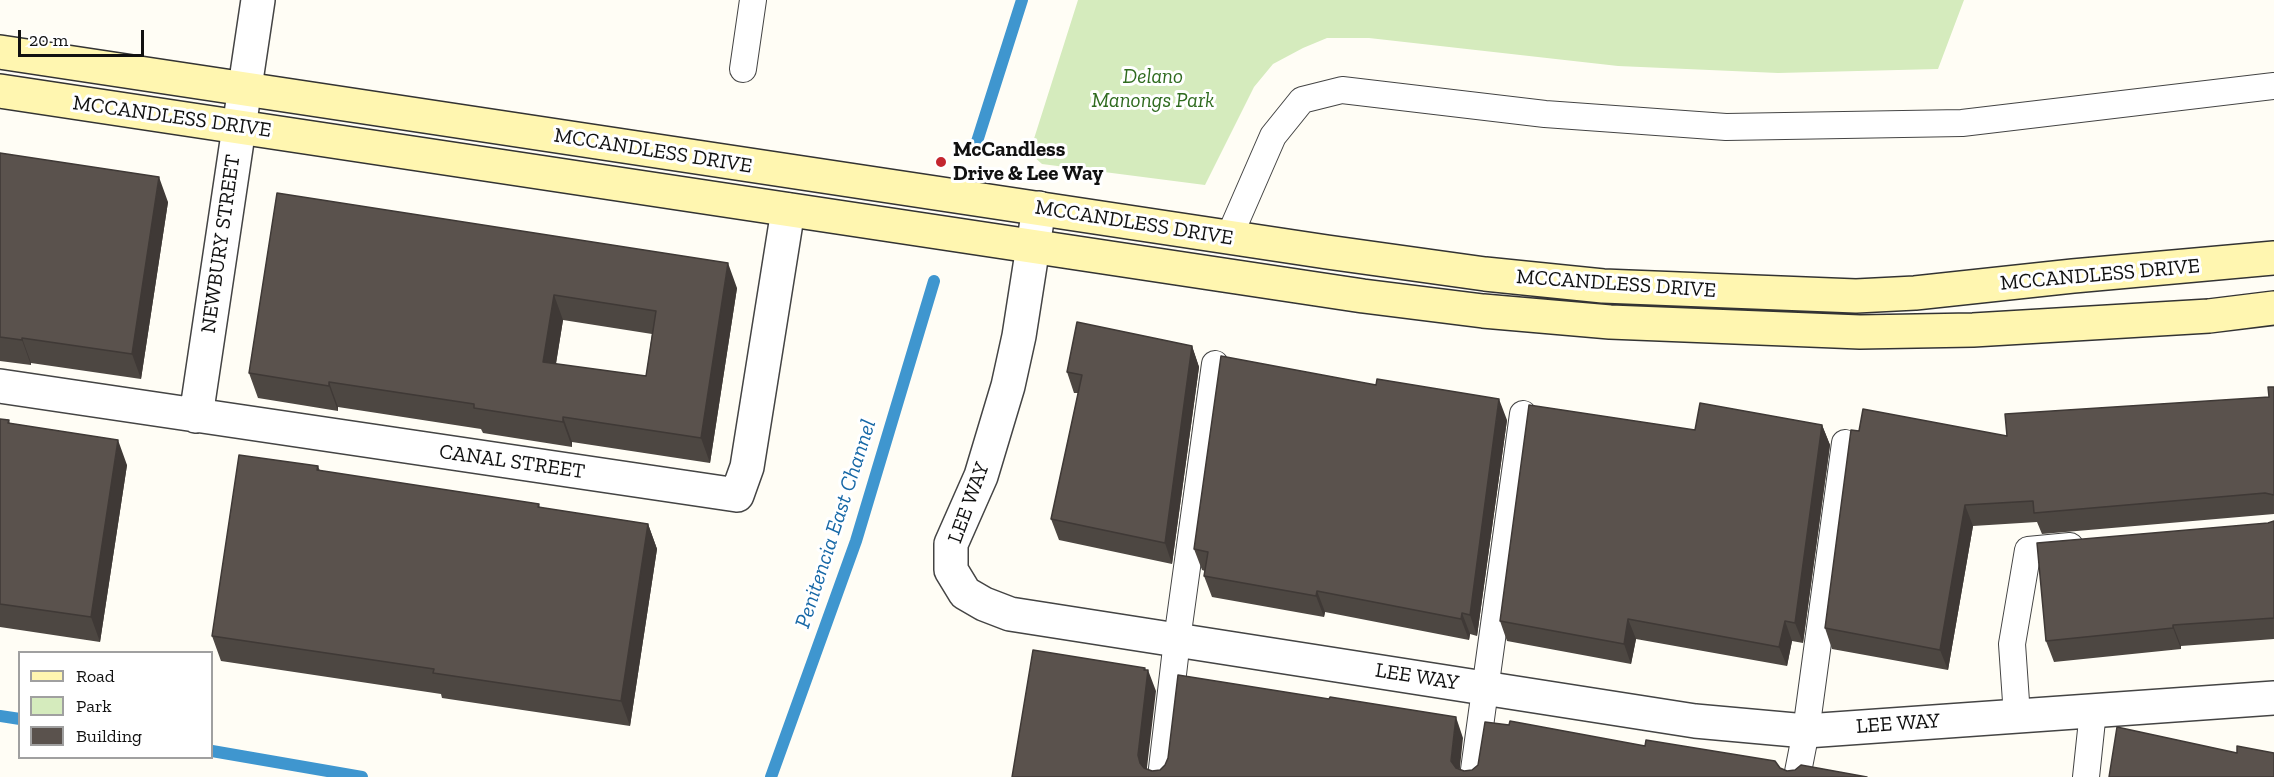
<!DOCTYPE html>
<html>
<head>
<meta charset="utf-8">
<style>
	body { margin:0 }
	#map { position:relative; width:2274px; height:777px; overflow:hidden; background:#fffdf5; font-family:"Zilla Slab",serif }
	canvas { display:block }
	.legend { position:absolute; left:18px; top:651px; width:195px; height:108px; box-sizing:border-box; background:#fff; border:2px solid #a0a0a0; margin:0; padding:8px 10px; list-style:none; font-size:18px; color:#111 }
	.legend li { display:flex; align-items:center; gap:12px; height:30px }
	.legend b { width:30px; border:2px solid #a0a0a0 }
	.scale { position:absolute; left:18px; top:30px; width:126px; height:27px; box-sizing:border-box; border:3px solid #111; border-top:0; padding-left:8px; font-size:18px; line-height:21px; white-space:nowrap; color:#111; -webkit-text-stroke:4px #fff; paint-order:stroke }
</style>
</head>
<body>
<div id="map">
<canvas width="2274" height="777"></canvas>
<ul class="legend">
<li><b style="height:8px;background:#fff6b0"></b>Road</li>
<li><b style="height:16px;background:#d5ebbd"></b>Park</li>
<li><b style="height:16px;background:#5a524d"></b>Building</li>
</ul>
<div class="scale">20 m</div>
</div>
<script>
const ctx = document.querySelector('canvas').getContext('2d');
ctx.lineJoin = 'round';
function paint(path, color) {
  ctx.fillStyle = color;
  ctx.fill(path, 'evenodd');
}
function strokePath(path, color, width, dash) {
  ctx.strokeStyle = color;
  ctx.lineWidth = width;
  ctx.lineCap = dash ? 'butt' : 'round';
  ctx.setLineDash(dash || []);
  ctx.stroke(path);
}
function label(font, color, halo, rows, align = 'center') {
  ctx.font = font + ' "Zilla Slab",serif';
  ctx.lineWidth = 6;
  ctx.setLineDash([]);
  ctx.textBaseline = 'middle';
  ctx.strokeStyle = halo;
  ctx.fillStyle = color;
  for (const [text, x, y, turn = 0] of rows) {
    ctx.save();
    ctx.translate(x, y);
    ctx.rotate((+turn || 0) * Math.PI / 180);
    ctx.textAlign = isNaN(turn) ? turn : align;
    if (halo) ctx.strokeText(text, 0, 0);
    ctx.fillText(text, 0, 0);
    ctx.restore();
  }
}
const green = new Path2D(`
	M1078,0H1964L1938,69L1778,73L1618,66L1369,38H1327L1303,48L1273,64L1254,87L1205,185L1042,164L1033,156L1032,145Z`);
const stream = new Path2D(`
	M974,151L1022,0
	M0,716L20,719
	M212,751L362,777
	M771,777L856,541L934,281`);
const service = new Path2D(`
	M743,69L753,0
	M1229,237L1273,136L1302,100L1342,90L1545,114L1726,127L1962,123L2274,86
	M2017,716L2012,644L2028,550L2070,546
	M1161,777L1177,640L1215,364
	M1473,777L1523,414
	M1797,777L1806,731L1845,443
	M2086,777L2093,711`);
const minor = new Path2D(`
	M1039,208L1019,336L1008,386L981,476L951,544V570L965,593L984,604L1010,614L1695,721L1806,731L2274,698
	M0,386L737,495L747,467L788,210
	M196,416L258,0`);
const secondary = new Path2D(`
	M0,52L1327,252L1485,274L1603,286L1856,296L1915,293L2073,276L2274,258
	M0,91L1363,296L1483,311L1610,322L1860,332L1973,330L2209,316L2274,308`);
const wall = new Path2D(`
	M0,153L168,202L141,379L31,363V365L0,361Z
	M277,193L737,288L710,463L572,442V447L483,433L481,429L338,407V411L258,398L249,373ZM563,320L652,334L646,376L556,364Z
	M1192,346L1199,367L1172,564L1059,540L1051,519L1078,393H1074L1067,372Z
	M2274,387V514L2042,534L2037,522L1973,526L1948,670L1832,649L1825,628L1859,431L2007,436L2269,397Z
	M0,419L9,420L10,424L127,465L100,642L0,627Z
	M1507,420L1477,636L1470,634L1469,640L1325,612L1324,617L1212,597L1204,576L1205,571L1202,570L1194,549Z
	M1822,425L1830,445L1803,643L1792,641L1787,666L1636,639L1631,664L1507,641L1500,621L1695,430Z
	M318,466L320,471L539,504L540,508L648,524L657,549L630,726L442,698L441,694L221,661L212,636Z
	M2274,521V639L2181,646V649L2054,662L2046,641L2268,523Z`);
const shadedWall = new Path2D(`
	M159,177L168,202L141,379L132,354Z
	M728,263L737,288L710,463L701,438Z
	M554,295L563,320L552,387L543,362Z
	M22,338L31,363V365L22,340Z
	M1192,346L1199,367L1172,564L1165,543Z
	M329,382L338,407V411L329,386Z
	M1499,399L1507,420L1477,636L1470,615Z
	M563,417L572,442V447L563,422Z
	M1822,425L1830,445L1803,643L1795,623Z
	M118,440L127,465L100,642L91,617Z
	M1965,505L1973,526L1948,670L1940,650Z
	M648,524L657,549L630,726L621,701Z
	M1317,591L1325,612L1324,617L1316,596Z
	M1462,613L1470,634L1469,640L1461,619Z
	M1628,619L1636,639L1631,664L1624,644Z
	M1785,621L1792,641L1787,666L1779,647Z
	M2173,625L2181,646V649L2173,628Z
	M1145,668L1148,676V670L1156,691L1146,776L1140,763L1138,755Z
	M1456,717L1463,738L1459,777L1451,761Z`);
const building = new Path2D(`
	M0,153L159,177L132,354L22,338V340L0,337Z
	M277,193L728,263L701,438L563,417V422L474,408V404L329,382V386L249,373ZM554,295L656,311L646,376L543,362Z
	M1077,322L1192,346L1165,543L1051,519L1082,375L1067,372Z
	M1221,356L1376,385L1377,379L1499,399L1470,615L1462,613L1461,619L1317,591L1316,596L1204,576L1208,552L1194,549Z
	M2268,387H2274V495L2265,493L2034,513L2033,501L1965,505L1940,650L1825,628L1851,430L1859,431L1863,409L2007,436L2005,414L2269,397Z
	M1700,403L1822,425L1795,623L1785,621L1779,647L1628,619L1624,644L1500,621L1529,405L1695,430Z
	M0,419L9,420L8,423L118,440L91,617L0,604Z
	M239,455L318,466L317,470L539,504L538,507L648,524L621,701L433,673L434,669L212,636Z
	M2274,521V618L2173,625V628L2046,641L2037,543L2268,523Z
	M1033,650L1145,668L1144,670H1148L1138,755L1140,763L1144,768L1152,771L1160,770L1165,765L1168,758L1178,675L1329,699L1330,697L1456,717L1451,761L1456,768L1464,771L1472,770L1478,765L1485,722L1509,725L1510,721L1645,746L1646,740L1775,761L1780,768L1787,771L1795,770L1801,765L1867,777H1012Z
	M2117,727L2237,753V746L2274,753V777H2109Z`);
const markers = [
	[941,162,6,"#c4262e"]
];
const parkNames = [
	["Delano",1153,77],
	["Manongs Park",1153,101]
];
const streetNames = [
	["MCCANDLESS DRIVE",172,117,8],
	["MCCANDLESS DRIVE",653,151,9],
	["MCCANDLESS DRIVE",1134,223,9],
	["NEWBURY STREET",221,244,-82],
	["MCCANDLESS DRIVE",2100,275,-5],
	["MCCANDLESS DRIVE",1616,284,4],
	["CANAL STREET",512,462,8],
	["LEE WAY",969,503,-70],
	["LEE WAY",1417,677,9],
	["LEE WAY",1898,724,-4]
];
const poiNames = [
	["McCandless",953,150],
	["Drive & Lee Way",953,174]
];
const waterNames = [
	["Penitencia East Channel",836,524,-72]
];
paint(green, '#d5ebbd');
strokePath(stream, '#3f96cf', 12);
strokePath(service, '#444', 28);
strokePath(minor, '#444', 36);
strokePath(secondary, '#333', 36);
strokePath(service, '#fff', 26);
strokePath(minor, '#fff', 33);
strokePath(secondary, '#fff6b0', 33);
paint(wall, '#4d4742');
paint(shadedWall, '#3f3936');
paint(building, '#5a524d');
strokePath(building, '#3f3936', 1.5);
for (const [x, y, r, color] of markers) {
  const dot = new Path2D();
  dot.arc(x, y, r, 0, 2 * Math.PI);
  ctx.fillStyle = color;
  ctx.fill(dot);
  strokePath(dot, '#fff', 2);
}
label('italic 21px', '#2f6b1f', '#fff', parkNames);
label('21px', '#111', '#fff', streetNames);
label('bold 21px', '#111', '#fff', poiNames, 'left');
label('italic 22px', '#1768a6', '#fff', waterNames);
</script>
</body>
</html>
